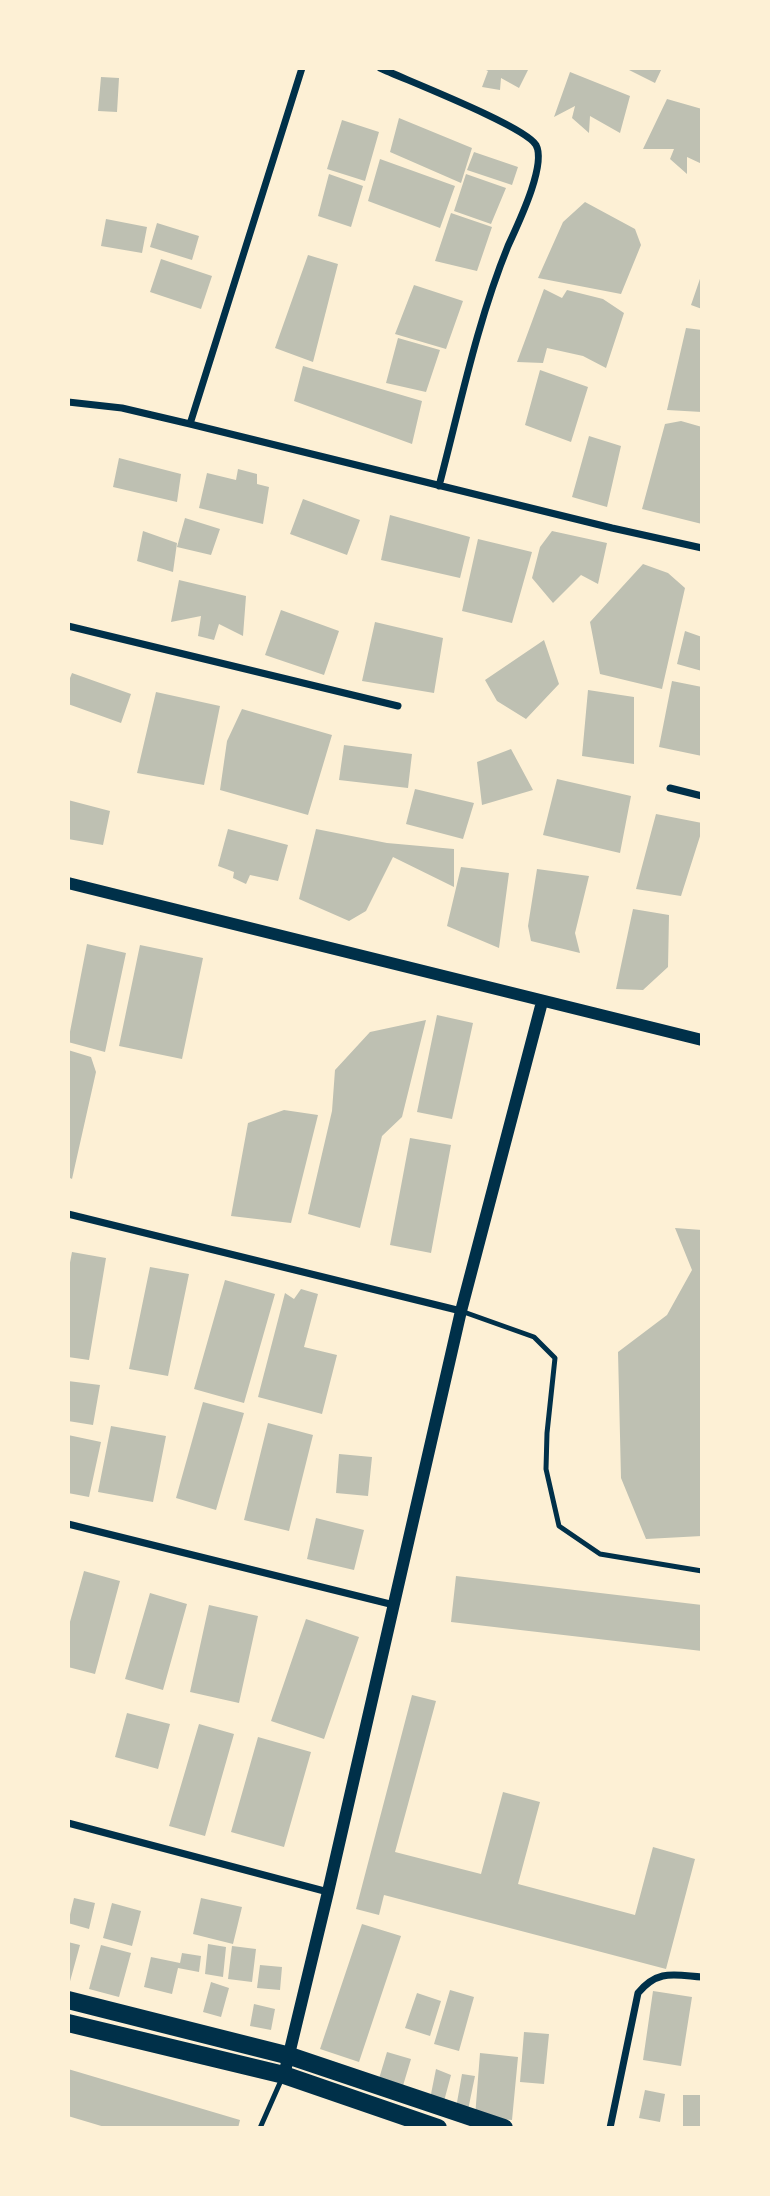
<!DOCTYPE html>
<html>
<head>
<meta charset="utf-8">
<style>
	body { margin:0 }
	#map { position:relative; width:770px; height:2196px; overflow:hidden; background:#fdf0d5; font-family:Cabin,sans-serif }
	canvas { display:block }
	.frame { position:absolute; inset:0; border:70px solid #fdf0d5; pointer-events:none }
</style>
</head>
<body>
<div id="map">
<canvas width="770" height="2196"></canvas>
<div class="frame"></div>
</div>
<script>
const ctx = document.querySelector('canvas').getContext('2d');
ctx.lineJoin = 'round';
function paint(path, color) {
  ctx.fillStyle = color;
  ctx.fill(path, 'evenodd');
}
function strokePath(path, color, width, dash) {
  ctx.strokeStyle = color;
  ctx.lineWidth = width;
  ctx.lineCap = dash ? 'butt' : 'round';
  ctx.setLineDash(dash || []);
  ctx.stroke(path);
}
const building = new Path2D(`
	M482,68H529L519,88L501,78L500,90L482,87L488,71Z
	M625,68H662L655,83Z
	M570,72L630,96L620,133L590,116L589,133L572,118L575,106L554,117Z
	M101,77L119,78L117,112L98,111Z
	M667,99L702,109V164L687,157V174L670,159L674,149H643Z
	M399,118L472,148L461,183L390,152Z
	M342,120L379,132L365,181L327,169Z
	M474,152L518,167L512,185L467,170Z
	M380,159L455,186L440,228L368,201Z
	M329,174L363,186L351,227L318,216Z
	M466,174L506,188L491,224L454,211Z
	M585,202L635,229L641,245L621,294L538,278L563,222Z
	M451,213L492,227L477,271L435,261Z
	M106,219L147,227L142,253L101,246Z
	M157,223L199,236L192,260L150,247Z
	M308,255L338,264L313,362L275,348Z
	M161,259L212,276L201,309L150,292Z
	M702,273V309L691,305Z
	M414,285L463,301L446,349L395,334Z
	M544,289L562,298L567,290L603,299L624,313L606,368L583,356L547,348L543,363L517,362Z
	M686,328L702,330V412L667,410Z
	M398,338L440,350L426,392L386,383Z
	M303,366L422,401L412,444L294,401Z
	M540,370L588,387L571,442L525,425Z
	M681,421L702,427V524L642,509L665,424Z
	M589,436L621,446L607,507L572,497Z
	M119,458L181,474L177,502L113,487Z
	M238,469L257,474V484L269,487L263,524L199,508L207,473L236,480Z
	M303,499L360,520L347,555L290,534Z
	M390,515L470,537L460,578L381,560Z
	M185,518L220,529L211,555L177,547Z
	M143,531L177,543L173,572L137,561Z
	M552,531L607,543L598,584L581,575L553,603L532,578L540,547Z
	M478,539L532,552L512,623L462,611Z
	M643,564L668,573L685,588L662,689L600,674L590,622Z
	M179,580L246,596L243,636L219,624L214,640L198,636L201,616L171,622Z
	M281,610L339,631L324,675L265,655Z
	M375,622L443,638L434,693L362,681Z
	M685,631L702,637V671L677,664Z
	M544,640L559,684L526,719L497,701L485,680Z
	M72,673L131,694L121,723L68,704V683Z
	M672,681L702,687V756L659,747Z
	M588,690L634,697V764L582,756Z
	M156,692L220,706L204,785L137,773Z
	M242,709L332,735L308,815L220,790L227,741Z
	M344,745L412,754L408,788L339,780Z
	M511,749L533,790L482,805L477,762Z
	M557,779L631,796L620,853L543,835Z
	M415,789L474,803L463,839L406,824Z
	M68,800L110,811L103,845L68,839Z
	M656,814L702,823V830L681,896L636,889Z
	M228,829L288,845L278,881L250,875L246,884L233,878L234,872L218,866Z
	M316,829L387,843L454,849V887L393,857L366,911L349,921L299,899Z
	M461,867L509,873L499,948L447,926Z
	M537,869L589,876L575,933L580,953L531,941L528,926Z
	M633,909L669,915L668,967L643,990L616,989Z
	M87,944L126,953L105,1052L68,1042Z
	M140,945L203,958L182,1059L119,1046Z
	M437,1015L473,1023L452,1119L417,1112Z
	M426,1020L402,1117L382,1136L360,1228L308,1214L332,1111L335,1070L370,1032Z
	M68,1050L91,1057L96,1072L72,1179L68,1177Z
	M284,1110L318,1115L291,1223L231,1216L248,1123Z
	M410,1138L451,1145L431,1253L390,1245Z
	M675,1228L702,1230V1536L646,1539L621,1478L618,1352L667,1315L692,1270Z
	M72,1252L106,1258L89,1360L68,1357V1273Z
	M150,1267L189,1274L168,1376L129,1369Z
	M225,1280L275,1294L244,1403L194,1389Z
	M301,1289L318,1294L304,1347L337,1355L322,1414L258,1397L285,1293L294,1299Z
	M68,1381L100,1385L93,1425L68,1421Z
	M203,1402L244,1413L216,1510L176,1498Z
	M268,1423L313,1435L289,1531L244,1520Z
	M111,1426L166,1436L153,1502L98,1492Z
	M68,1435L101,1442L89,1497L68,1493Z
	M339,1454L372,1457L368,1496L336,1493Z
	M316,1518L364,1530L354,1570L307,1559Z
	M84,1571L120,1581L95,1674L68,1667V1629Z
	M456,1576L702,1605V1651L451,1622Z
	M150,1593L187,1604L163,1690L125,1679Z
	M209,1605L258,1616L239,1703L190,1692Z
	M306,1619L359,1637L324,1739L271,1721Z
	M412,1695L436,1701L395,1852L481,1874L503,1792L540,1802L518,1884L635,1915L653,1847L695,1859L666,1969L384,1895L379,1915L356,1909Z
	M127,1713L170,1724L158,1769L115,1757Z
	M199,1724L234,1734L205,1836L169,1826Z
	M258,1737L311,1752L284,1847L231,1832Z
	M74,1898L95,1903L89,1929L68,1923Z
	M201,1898L242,1907L233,1944L193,1934Z
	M112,1903L141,1911L132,1946L103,1938Z
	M362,1924L401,1936L359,2062L320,2049Z
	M68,1942L80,1945L69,1985H68Z
	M208,1944L226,1947L223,1977L205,1974Z
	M101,1945L131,1953L119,1997L89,1989Z
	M232,1946L256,1949L252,1982L228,1979Z
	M182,1953L201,1956L199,1972L178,1968L172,1994L144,1987L151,1957L180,1963Z
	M260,1965L282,1967L280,1990L257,1988Z
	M211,1982L229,1988L221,2017L203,2012Z
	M450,1990L474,1997L459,2051L434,2044Z
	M653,1991L692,1997L681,2066L643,2060Z
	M417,1993L441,2001L430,2036L405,2028Z
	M254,2004L275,2009L271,2030L250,2026Z
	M524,2032L549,2034L544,2084L520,2082Z
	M387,2052L411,2059L402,2089L378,2082Z
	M480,2053L518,2057L512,2120L475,2117Z
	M68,2069L240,2120L238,2128H108L68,2116Z
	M436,2069L451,2075L443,2105L430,2099Z
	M462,2074L475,2076L468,2110L456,2108Z
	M645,2090L665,2094L660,2122L639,2118Z
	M683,2095H702V2127H683Z`);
const service = new Path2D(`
	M461,1311L534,1337L555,1358L547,1433L546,1469L559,1526L600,1554L702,1571
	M260,2128L283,2076`);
const minor = new Path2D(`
	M380,68C406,80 525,126 536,145C547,165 517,226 508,246C477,322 460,406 439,486
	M68,402L122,408L190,424L612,528L702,548
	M190,424L302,68
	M68,626L398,706
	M670,788L702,796
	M68,1214L461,1311
	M68,1524L394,1605
	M68,1823L328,1892
	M610,2128L638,1993C658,1969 674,1975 702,1977`);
const tertiary = new Path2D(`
	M68,883L702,1040
	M284,2075L328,1892L461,1311L542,1002`);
const primary = new Path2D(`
	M68,2000L290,2056L504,2128
	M68,2023L284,2075L438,2128`);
paint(building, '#bec0b2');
strokePath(service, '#003049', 5);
strokePath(minor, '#003049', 7);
strokePath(tertiary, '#003049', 12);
strokePath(primary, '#003049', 18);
</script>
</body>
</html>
